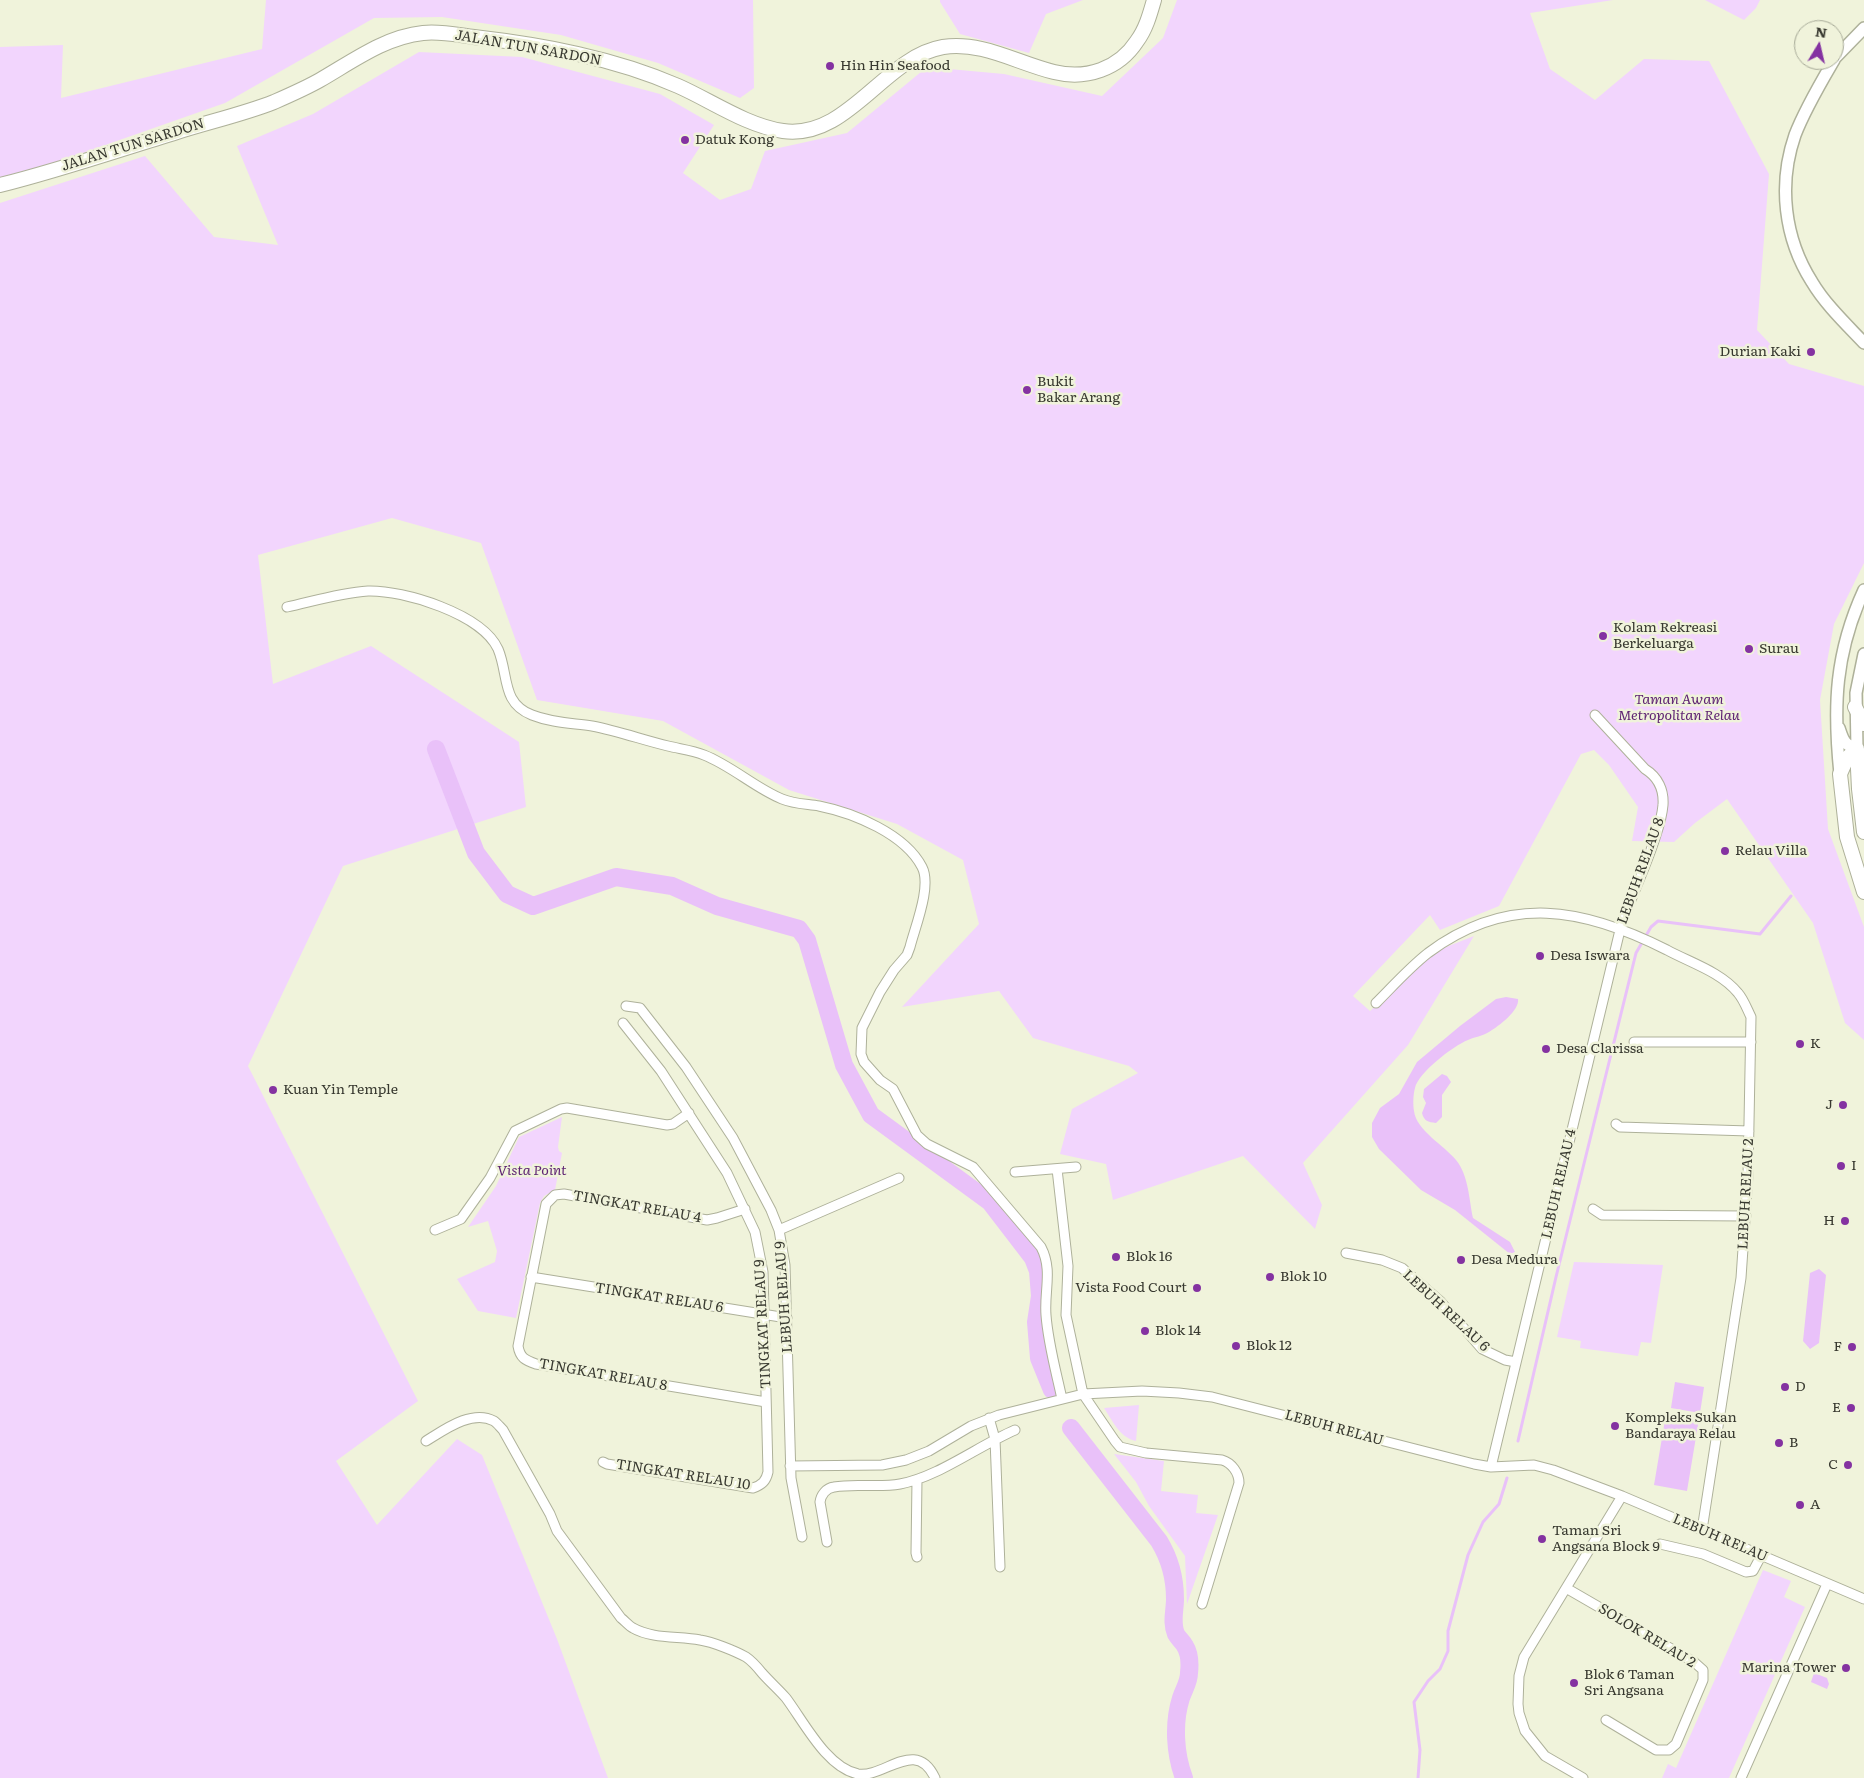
<!DOCTYPE html>
<html>
<head>
<meta charset="utf-8">
<style>
	body { margin:0 }
	#map { position:relative; width:1864px; height:1778px; overflow:hidden; background:#f0f3db; font-family:Literata,serif }
	canvas { display:block }
	.north { position:absolute; left:1794px; top:20px; width:50px; height:50px; box-sizing:border-box; background:#f0f3db; border:1px solid #a6a997; border-radius:50%; rotate:9deg; font-size:14px; font-weight:700; line-height:20px; text-align:center; color:#383930 }
	.north::after { content:''; display:block; margin:auto; width:18px; height:22px; background:#8432a1; clip-path:polygon(50% 0,100% 100%,50% 72%,0 100%) }
</style>
</head>
<body>
<div id="map">
<canvas width="1864" height="1778"></canvas>
<div class="north">N</div>
</div>
<script>
const ctx = document.querySelector('canvas').getContext('2d');
ctx.lineJoin = 'round';
function paint(path, color) {
  ctx.fillStyle = color;
  ctx.fill(path, 'evenodd');
}
function strokePath(path, color, width, dash) {
  ctx.strokeStyle = color;
  ctx.lineWidth = width;
  ctx.lineCap = dash ? 'butt' : 'round';
  ctx.setLineDash(dash || []);
  ctx.stroke(path);
}
function label(font, color, halo, rows, align = 'center') {
  ctx.font = font + ' Literata,serif';
  ctx.lineWidth = 5;
  ctx.setLineDash([]);
  ctx.textBaseline = 'middle';
  ctx.strokeStyle = halo;
  ctx.fillStyle = color;
  for (const [text, x, y, turn = 0] of rows) {
    ctx.save();
    ctx.translate(x, y);
    ctx.rotate((+turn || 0) * Math.PI / 180);
    ctx.textAlign = isNaN(turn) ? turn : align;
    if (halo) ctx.strokeText(text, 0, 0);
    ctx.fillText(text, 0, 0);
    ctx.restore();
  }
}
const green = new Path2D(`
	M266,0H753L754,88L740,98L658,63L561,35L442,17L374,18L225,103L0,182V47L63,45L61,98L262,49Z
	M940,0H1083L1046,14L1029,53L960,34L940,2Z
	M1177,0H1613L1530,13L1550,69L1595,100L1644,59L1709,61L1769,174L1757,330L1789,364L1864,386V563L1834,624L1820,700L1828,829L1864,927V1040L1845,1023L1813,923L1727,799L1695,823L1674,842L1632,841L1638,807L1609,765L1594,750L1581,754L1499,906L1440,930L1430,915L1353,996L1370,1011L1436,951L1474,936L1408,1045L1303,1163L1322,1205L1315,1229L1243,1156L1113,1200L1106,1164L1060,1154L1072,1109L1138,1073L1129,1066L1033,1038L999,991L902,1007L979,924L963,860L897,824L789,790L663,721L537,700L481,543L392,518L258,555L273,684L371,646L519,742L526,807L343,866L248,1066L418,1401L336,1461L377,1525L457,1439L482,1455L557,1639L608,1778H0V203L145,156L214,237L278,245L237,146L313,114L419,52L522,57L660,94L714,125L683,173L720,200L751,189L765,151L847,133L927,67L1004,74L1102,96L1163,38Z
	M1705,0H1760L1756,8L1744,20Z
	M562,1117L558,1147L559,1151L562,1153L555,1190L544,1196L540,1203L516,1318L478,1311L457,1279L495,1262L497,1251L488,1221L468,1227L496,1186L519,1137Z
	M1574,1262L1663,1265L1651,1343L1641,1342L1638,1356L1580,1348L1581,1341L1557,1337Z
	M1139,1405L1136,1441C1120,1438 1112,1420 1104,1408Z
	M1114,1454L1164,1461L1161,1491L1198,1495L1196,1513L1218,1515L1187,1604L1185,1556L1149,1506L1136,1482Z
	M1763,1570L1791,1581L1784,1597L1805,1607L1729,1778H1662L1668,1764L1676,1768Z`);
const water = new Path2D(`
	M1506,997L1518,999C1520,1010 1499,1026 1489,1032C1483,1036 1474,1037 1468,1040C1453,1046 1418,1073 1415,1088C1413,1095 1413,1105 1414,1111C1416,1130 1445,1146 1456,1160C1469,1176 1469,1200 1473,1218L1510,1242L1515,1252L1510,1254L1455,1210L1421,1190L1379,1149L1372,1137V1123L1380,1108L1399,1094L1417,1062L1460,1026L1496,999Z
	M1442,1074L1447,1076L1451,1082L1442,1095V1117L1436,1123C1428,1122 1424,1121 1422,1113L1426,1103L1423,1097L1424,1089Z
	M1819,1269L1826,1275L1819,1343L1810,1349L1803,1341L1810,1273Z
	M1675,1382L1704,1387L1700,1413L1671,1408Z
	M1666,1414L1699,1419L1687,1491L1654,1485Z
	M1814,1673L1827,1678L1829,1684L1827,1689L1811,1682Z`);
const stream = new Path2D(`
	M1518,1441L1556,1277L1636,953L1651,927L1658,921L1760,934L1791,896
	M1418,1778L1420,1750L1414,1702L1428,1681L1440,1669L1448,1651V1631L1468,1555L1483,1522L1499,1504L1507,1478`);
const river = new Path2D(`
	M436,749L476,853L507,894L533,906L616,877L672,886L717,906L799,929L807,940L844,1065L871,1115L990,1202L1033,1258L1038,1271L1040,1296L1036,1322L1039,1358L1052,1390
	M1071,1428L1159,1541C1170,1559 1175,1578 1175,1599C1175,1611 1171,1622 1176,1634C1178,1638 1183,1642 1185,1646C1190,1654 1190,1664 1189,1673C1189,1682 1184,1689 1181,1698C1173,1723 1175,1754 1184,1778`);
const minor = new Path2D(`
	M287,607C314,601 340,593 368,591C404,590 482,614 498,649C509,675 501,703 532,715C552,723 572,723 592,726C618,731 643,740 668,746C680,749 692,750 704,755C732,766 755,788 782,799C794,804 807,804 819,806C854,813 905,834 922,867C932,886 915,927 910,947L907,955L894,970L880,992L862,1028L861,1054L864,1062L880,1080L893,1089L917,1135L927,1144L973,1167L1041,1247C1053,1270 1044,1291 1046,1315C1048,1343 1056,1371 1062,1399
	M1376,1003C1393,986 1410,967 1428,953C1509,893 1584,908 1667,950C1691,963 1721,972 1738,993C1744,1000 1747,1009 1751,1017L1748,1175L1741,1278L1702,1530
	M626,1006L640,1008L686,1067L733,1138L771,1210L779,1230L785,1265L791,1478L802,1537
	M1634,1042H1751
	M1616,1124L1620,1127L1749,1131
	M1057,1169L1068,1266L1066,1315L1083,1394L1115,1441L1120,1447L1146,1453L1222,1460C1232,1463 1239,1473 1239,1483L1202,1604
	M1015,1172L1076,1167
	M745,1209L717,1218L707,1220L564,1194L555,1195L546,1204L518,1346C520,1358 525,1360 536,1364L766,1402
	M1593,1209L1602,1215L1746,1216
	M435,1230L461,1219L490,1178L515,1131L561,1109L567,1108L667,1125L673,1124L689,1113
	M779,1230L899,1178
	M1346,1253L1382,1260L1402,1268L1441,1302L1482,1349L1505,1360L1516,1362
	M531,1277L787,1318
	M989,1418L995,1439L1000,1567
	M426,1441C444,1430 472,1409 494,1421C497,1423 500,1427 503,1430L550,1514L557,1531L621,1618C625,1621 629,1626 633,1628C652,1639 679,1636 700,1640C713,1642 735,1651 746,1657C752,1661 758,1668 762,1673C770,1682 779,1690 786,1698C804,1722 827,1768 858,1774C885,1778 916,1737 935,1778
	M603,1462L607,1464L753,1488C762,1485 766,1481 768,1472L763,1272L755,1232L727,1173L661,1071L623,1023
	M790,1466L882,1465L906,1460L929,1451L971,1426L999,1415L1083,1394L1142,1391L1179,1393L1212,1397L1474,1464L1491,1467L1534,1465L1553,1470L1622,1496L1864,1599
	M1491,1467L1620,930C1630,898 1646,868 1656,835C1659,826 1662,816 1663,805C1664,790 1658,777 1645,769L1595,715
	M917,1480L916,1553L917,1557
	M827,1542L820,1502C821,1495 826,1488 834,1487C855,1483 878,1488 900,1484C938,1477 978,1446 1015,1430
	M1660,1544L1703,1554L1746,1572L1753,1571L1761,1556
	M1566,1588L1694,1662L1703,1670V1680L1676,1744L1669,1750H1656L1606,1720
	M1583,1778L1545,1756L1525,1731L1519,1713L1518,1704L1519,1676L1524,1657L1622,1496
	M1741,1778L1827,1584`);
const secondary = new Path2D(`
	M1834,59L1864,28
	M1834,60C1820,84 1805,109 1795,135C1778,184 1784,238 1812,282C1825,304 1846,324 1864,343
	M1839,728C1843,740 1844,745 1857,749L1856,693L1864,654
	M1840,774C1833,706 1835,653 1864,590`);
const primary = new Path2D(`
	M0,185C60,170 118,150 177,132C208,122 244,114 274,102C290,95 306,88 320,80C353,61 385,37 423,33C440,31 458,35 474,37C543,45 614,58 678,86C710,100 747,126 783,131C848,140 884,57 943,47C982,41 1017,63 1054,72C1086,80 1119,69 1137,41C1146,29 1150,14 1154,0
	M1855,707L1864,724
	M1857,749L1847,758L1840,774L1847,837L1864,892
	M1857,749L1859,789L1864,832`);
const markers = [
	[830,66,5,"#8432a1"],
	[685,140,5,"#8432a1"],
	[1811,352,5,"#8432a1"],
	[1027,390,5,"#8432a1"],
	[1603,636,5,"#8432a1"],
	[1749,649,5,"#8432a1"],
	[1725,851,5,"#8432a1"],
	[1540,956,5,"#8432a1"],
	[1800,1044,5,"#8432a1"],
	[1546,1049,5,"#8432a1"],
	[273,1090,5,"#8432a1"],
	[1843,1105,5,"#8432a1"],
	[1841,1166,5,"#8432a1"],
	[1845,1221,5,"#8432a1"],
	[1116,1257,5,"#8432a1"],
	[1461,1260,5,"#8432a1"],
	[1270,1277,5,"#8432a1"],
	[1197,1288,5,"#8432a1"],
	[1145,1331,5,"#8432a1"],
	[1236,1346,5,"#8432a1"],
	[1852,1347,5,"#8432a1"],
	[1785,1387,5,"#8432a1"],
	[1851,1408,5,"#8432a1"],
	[1615,1426,5,"#8432a1"],
	[1779,1443,5,"#8432a1"],
	[1848,1465,5,"#8432a1"],
	[1800,1505,5,"#8432a1"],
	[1542,1539,5,"#8432a1"],
	[1846,1668,5,"#8432a1"],
	[1574,1683,5,"#8432a1"]
];
const streetNames = [
	["JALAN TUN SARDON",528,48,10],
	["JALAN TUN SARDON",133,145,-17],
	["LEBUH RELAU 8",1641,871,-70],
	["LEBUH RELAU 4",1559,1184,-77],
	["LEBUH RELAU 2",1746,1194,-87],
	["TINGKAT RELAU 4",637,1207,10],
	["LEBUH RELAU 9",784,1297,-94],
	["TINGKAT RELAU 6",659,1298,9],
	["LEBUH RELAU 6",1446,1311,43],
	["TINGKAT RELAU 9",763,1324,-93],
	["TINGKAT RELAU 8",603,1375,10],
	["LEBUH RELAU",1334,1428,15],
	["TINGKAT RELAU 10",683,1475,9],
	["LEBUH RELAU",1720,1538,23],
	["SOLOK RELAU 2",1647,1636,31]
];
const poiNames = [
	["Hin Hin Seafood",840,66],
	["Datuk Kong",695,140],
	["Durian Kaki",1801,352,"right"],
	["Bukit",1037,382],
	["Bakar Arang",1037,398],
	["Kolam Rekreasi",1613,628],
	["Berkeluarga",1613,644],
	["Surau",1759,649],
	["Relau Villa",1735,851],
	["Desa Iswara",1550,956],
	["K",1810,1044],
	["Desa Clarissa",1556,1049],
	["Kuan Yin Temple",283,1090],
	["J",1833,1105,"right"],
	["I",1851,1166],
	["H",1835,1221,"right"],
	["Blok 16",1126,1257],
	["Desa Medura",1471,1260],
	["Blok 10",1280,1277],
	["Vista Food Court",1187,1288,"right"],
	["Blok 14",1155,1331],
	["Blok 12",1246,1346],
	["F",1842,1347,"right"],
	["D",1795,1387],
	["E",1841,1408,"right"],
	["Kompleks Sukan",1625,1418],
	["Bandaraya Relau",1625,1434],
	["B",1789,1443],
	["C",1838,1465,"right"],
	["A",1810,1505],
	["Taman Sri",1552,1531],
	["Angsana Block 9",1552,1547],
	["Marina Tower",1836,1668,"right"],
	["Blok 6 Taman",1584,1675],
	["Sri Angsana",1584,1691]
];
const parkNames = [
	["Taman Awam",1679,700],
	["Metropolitan Relau",1679,716],
	["Vista Point",532,1171]
];
paint(green, '#f2d5fd');
paint(water, '#e9c1f9');
strokePath(stream, '#e9c1f9', 3);
strokePath(river, '#e9c1f9', 18);
strokePath(minor, '#aeb19a', 11);
strokePath(secondary, '#aeb19a', 14);
strokePath(primary, '#aeb19a', 16);
strokePath(minor, '#fff', 9);
strokePath(secondary, '#fff', 11);
strokePath(primary, '#fff', 14);
for (const [x, y, r, color] of markers) {
  const dot = new Path2D();
  dot.arc(x, y, r, 0, 2 * Math.PI);
  ctx.fillStyle = color;
  ctx.fill(dot);
  strokePath(dot, '#f0f3db', 2);
}
label('14px', '#383930', '#f0f3db', streetNames);
label('14px', '#383930', '#f0f3db', poiNames, 'left');
label('italic 14px', '#5f2473', '#f0f3db', parkNames);
</script>
</body>
</html>
